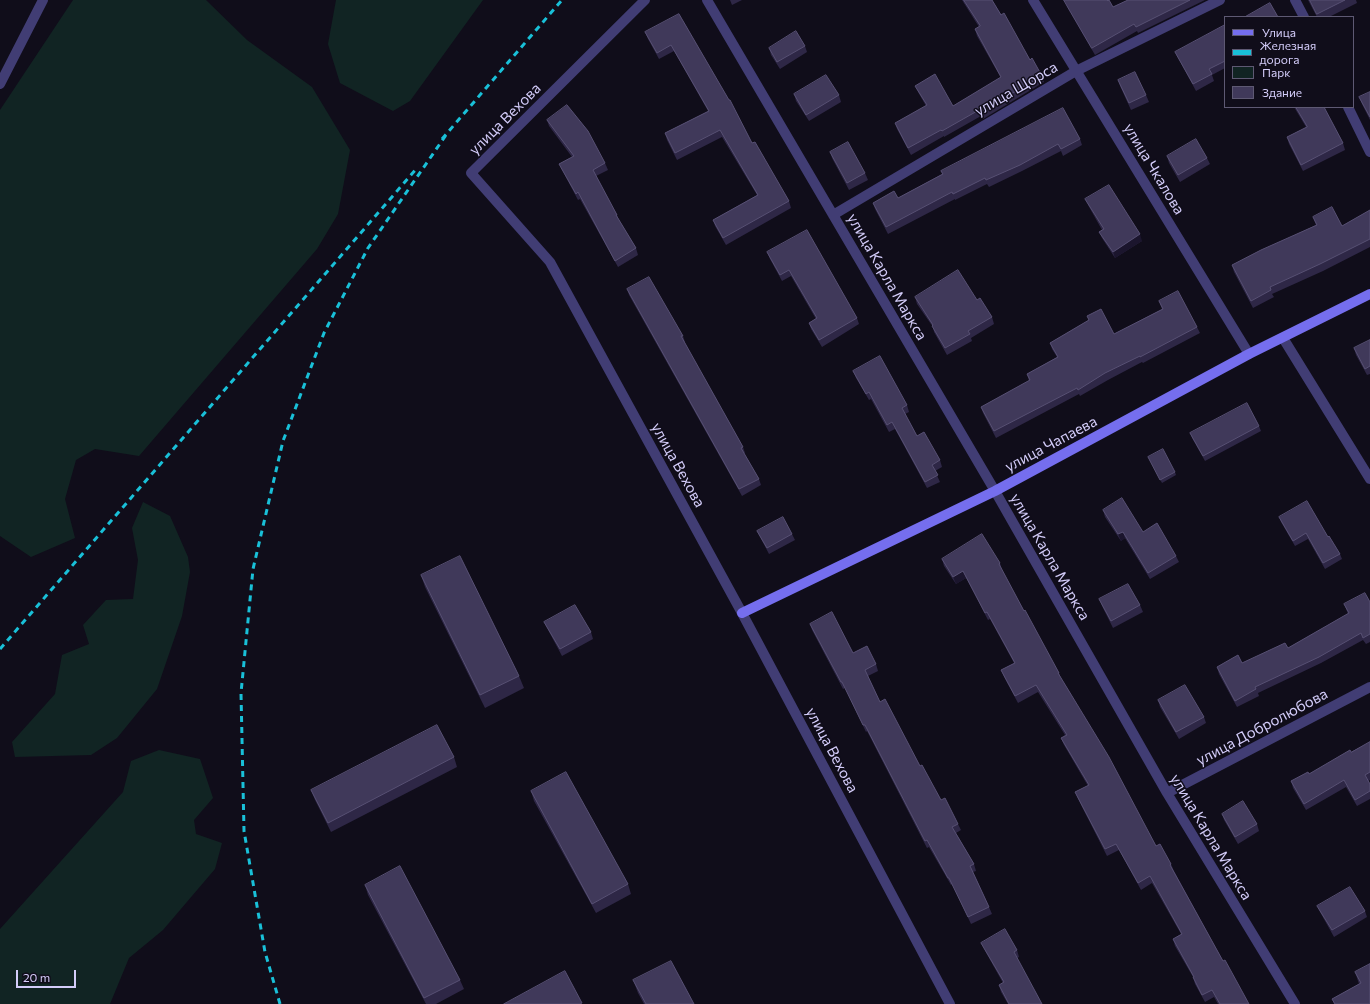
<!DOCTYPE html>
<html>
<head>
<meta charset="utf-8">
<style>
	body { margin:0 }
	#map { position:relative; width:1370px; height:1004px; overflow:hidden; background:#100d1a; font-family:Commissioner,sans-serif }
	canvas { display:block }
	.legend { position:absolute; left:1224px; top:16px; width:130px; height:92px; box-sizing:border-box; background:#100d1a; border:1px solid #5e5973; margin:0; padding:5px 7px; list-style:none; font-size:12px; color:#d3ccf9 }
	.legend li { display:flex; align-items:center; gap:8px; height:20px }
	.legend b { width:20px; border:1px solid #5e5973 }
	.scale { position:absolute; left:16px; top:970px; width:60px; height:18px; box-sizing:border-box; border:2px solid #d3ccf9; border-top:0; padding-left:5px; font-size:12px; line-height:14px; white-space:nowrap; color:#d3ccf9; -webkit-text-stroke:3px #100d1a; paint-order:stroke }
</style>
</head>
<body>
<div id="map">
<canvas width="1370" height="1004"></canvas>
<ul class="legend">
<li><b style="height:5px;background:#756eee"></b>Улица</li>
<li><b style="height:5px;background:#19c0d8"></b>Железная дорога</li>
<li><b style="height:11px;background:#112423"></b>Парк</li>
<li><b style="height:11px;background:#40395a"></b>Здание</li>
</ul>
<div class="scale">20 m</div>
</div>
<script>
const ctx = document.querySelector('canvas').getContext('2d');
ctx.lineJoin = 'round';
function paint(path, color) {
  ctx.fillStyle = color;
  ctx.fill(path, 'evenodd');
}
function strokePath(path, color, width, dash) {
  ctx.strokeStyle = color;
  ctx.lineWidth = width;
  ctx.lineCap = dash ? 'butt' : 'round';
  ctx.setLineDash(dash || []);
  ctx.stroke(path);
}
function label(font, color, halo, rows, align = 'center') {
  ctx.font = font + ' Commissioner,sans-serif';
  ctx.lineWidth = 3;
  ctx.setLineDash([]);
  ctx.textBaseline = 'middle';
  ctx.strokeStyle = halo;
  ctx.fillStyle = color;
  for (const [text, x, y, turn = 0] of rows) {
    ctx.save();
    ctx.translate(x, y);
    ctx.rotate((+turn || 0) * Math.PI / 180);
    ctx.textAlign = isNaN(turn) ? turn : align;
    if (halo) ctx.strokeText(text, 0, 0);
    ctx.fillText(text, 0, 0);
    ctx.restore();
  }
}
const green = new Path2D(`
	M73,0H206L247,40L312,87L350,150L338,214L317,249L139,456L95,449L76,460L65,499L75,538L31,557L0,536V110Z
	M336,0H483L410,101L393,111L340,83L328,44Z
	M143,502L170,516L188,557L190,572L182,616L157,689L117,738L91,755L15,757L12,742L55,694L62,655L89,644L83,625L106,600L133,599L138,560L132,528Z
	M159,750L200,759L213,798L194,820L196,834L222,843L215,869L163,930L129,958L110,1004H0V929L123,792L131,761Z`);
const street = new Path2D(`
	M645,0L471,173L550,262L742,613L950,1004
	M707,0L995,491L1167,793L1295,1004
	M1033,0L1249,354
	M1295,0L1304,17
	M0,84L43,0
	M1348,107L1370,152
	M833,215L1076,71L1220,0
	M1283,338L1370,479
	M1167,793L1370,687`);
const secondary = new Path2D(`
	M742,613L995,491L1249,354L1370,294`);
const rail = new Path2D(`
	M442,139L562,0
	M0,649L417,168
	M280,1004L265,952L244,831L241,693L253,569L283,441L324,333L368,248L446,135`);
const wall = new Path2D(`
	M730,0H742L732,5Z
	M962,0H992L1030,60L1042,76L1044,82L983,119L981,116L944,137V136L911,155L897,129L895,123L926,106L918,92L915,86L953,106L1001,78L977,36L975,29L979,27Z
	M1064,0L1113,7L1128,0H1205L1138,33L1137,31L1095,55L1067,7Z
	M1308,0H1356L1357,3L1329,17H1317Z
	M679,14L752,143L789,201L791,208L726,245L715,226L713,220L757,195L722,137L677,160L667,140L665,133L708,111L674,51L659,59L648,39L645,32Z
	M1225,25V68L1212,75L1214,81L1196,91L1178,58L1175,52Z
	M805,46L807,52L780,69L771,55L769,48Z
	M1118,80L1146,95L1149,102L1131,110L1120,86Z
	M1370,92V120L1362,104L1359,97Z
	M794,94L839,95L841,102L809,121L796,101Z
	M1294,107H1324L1343,143L1345,150L1303,171L1289,144L1287,137L1306,127Z
	M547,120L605,163L608,170L596,176L617,215L619,220L636,248L638,255L618,267L580,199L578,200L562,170L559,164L572,157L549,126Z
	M1080,139L1082,145L1063,156L1061,151L1022,171L989,187L987,184L955,200V199L888,234L875,209L873,203L898,198L942,174L941,171Z
	M830,152L865,173L868,180L849,190L832,158Z
	M1167,156L1207,158L1210,164L1180,182L1169,163Z
	M1085,199L1142,241L1115,258L1102,238L1099,232L1102,230L1088,205Z
	M1370,210V247L1323,271L1272,294L1274,297L1253,308L1234,272L1232,265L1316,225L1313,217L1342,226Z
	M767,252L857,318L859,324L822,347L811,329L809,323L816,319L791,276L782,281L770,259Z
	M627,289L683,336L685,342H684L743,447L745,453H744L759,479L761,485L742,496L629,295Z
	M915,297L977,300L992,317L994,324L971,338L972,341L947,355L934,332L933,327L917,304Z
	M1159,301L1197,327L1200,333L1143,363L1142,362L1108,380L1080,396L1079,394L996,438L983,413L981,407L1029,381L1027,374L1057,357L1052,349L1050,343L1089,320L1087,316L1114,334L1162,309Z
	M1370,340V374L1367,375L1356,355L1354,348Z
	M853,371L907,405L909,412L905,414L917,436L940,460L942,467L935,471L940,482L927,488L895,429L889,432L871,399L869,400L856,378Z
	M1259,426L1261,431L1205,461L1192,438L1190,433Z
	M1148,457L1175,472L1176,475L1162,483Z
	M1103,510L1143,532L1176,556L1179,562L1150,579L1125,538L1121,541L1105,517Z
	M1279,517L1328,537L1340,554L1342,559L1325,569L1308,539L1295,546L1281,522Z
	M757,531L792,534L795,540L769,554L760,537Z
	M942,559L1000,563L1002,570L1024,611L1059,673L1061,678L1156,846L1171,864L1174,871L1223,961L1249,1004H1218L1214,997L1205,1002L1195,984L1193,977L1175,946L1173,939L1181,934L1152,883L1141,890L1119,850L1107,856L1078,799L1075,792L1088,786L1064,745L1061,738L1065,735L1038,692L1018,703L1004,677L1001,670L1014,663L990,619L988,620L966,578L956,584L944,566Z
	M421,575L519,676L524,688L485,708L425,587Z
	M1099,599L1140,605L1143,612L1113,628L1102,606Z
	M1370,602V642L1366,644L1363,640L1321,663L1258,693L1259,696L1237,707L1219,674L1217,667L1242,663L1288,648L1348,614L1344,604Z
	M544,622L591,632L593,639L562,656L547,628Z
	M810,624L853,653L876,664L878,671L868,676L880,702L941,800L958,824L961,830L956,833L974,864L976,871L973,872L989,907L992,914L971,924L952,884L951,885L929,847L927,848L867,731L866,732L845,688L843,689L812,630Z
	M1158,700L1204,717L1206,723L1179,739L1160,707Z
	M1370,742V780L1368,781L1370,784V799L1357,806L1346,787L1306,810L1293,788L1291,781L1309,774Z
	M454,757L457,767L331,832L315,800L311,790Z
	M531,791L628,884L631,894L596,913L534,801Z
	M1222,814L1257,824L1259,831L1238,844L1224,820Z
	M365,885L460,980L464,989L436,1004H426L368,895Z
	M1317,906L1365,911L1367,917L1334,937L1320,912Z
	M981,943L1017,950L1019,957L1017,958L1042,1004H1008L1001,992L999,985L1003,983L984,949Z
	M1370,964V1004H1334L1332,999L1359,984L1355,972Z
	M633,980L694,1004H644L638,993Z`);
const shadedWall = new Path2D(`
	M1140,234L1142,241L1115,258L1113,252Z
	M1123,532L1125,538L1121,541L1118,534Z
	M963,571L966,578L956,584L953,577Z`);
const building = new Path2D(`
	M964,0H992L1001,15L1004,13L1030,60L1032,58L1042,76L980,112L979,110L942,131L941,130L908,148L895,123L927,105L915,86L935,74L953,106L1001,77L975,29L980,26Z
	M1064,0H1107L1108,1L1109,0L1113,7L1128,0H1190L1136,27L1134,24L1092,48Z
	M1310,0H1345L1317,14Z
	M1270,3L1278,17H1245Z
	M679,14L729,100H730L752,143L755,142L789,201L723,238L713,220L758,195L720,130L675,153L665,133L709,111L671,45L657,53L645,32Z
	M1225,25V61L1209,69L1212,74L1193,84L1175,52Z
	M796,31L805,46L777,62L769,48Z
	M1135,72L1146,95L1129,103L1118,80Z
	M826,75L839,95L806,115L794,94Z
	M1370,92V117L1359,97Z
	M567,105L588,131L605,163L593,170L617,215H616L636,248L615,261L578,192L576,194L559,164L574,156L547,120Z
	M1296,107H1324L1343,143L1301,165L1287,137L1307,127Z
	M1063,108L1080,139L1061,149L1058,144L1020,165L986,180L985,178L953,194L952,192L886,227L873,203L894,191L898,198L943,174L941,171Z
	M1196,139L1207,158L1178,175L1167,156Z
	M848,142L865,173L847,183L830,152Z
	M1109,185L1140,234L1113,252L1099,232L1104,229L1085,199Z
	M1332,207L1342,226L1370,210V239L1320,264L1270,287L1271,290L1251,301L1232,265L1261,250L1317,225L1313,217Z
	M807,230L857,318L819,340L809,323L817,318L789,270L780,275L767,252Z
	M958,270L977,300L980,298L992,317L968,331L970,334L945,348L932,326L933,325L915,297Z
	M649,277L683,336H681L743,447L741,448L759,479L739,489L627,289Z
	M1178,291L1197,327L1140,357V356L1105,373L1078,390L1077,388L994,431L981,407L1030,380L1027,374L1058,357L1050,343L1089,320L1087,316L1101,309L1114,334L1163,309L1159,301Z
	M1370,340V366L1365,369L1354,348Z
	M880,356L907,405L902,408L917,436L924,432L940,460L932,465L938,475L925,482L892,422L887,425L869,392L866,394L853,371Z
	M1247,403L1259,426L1203,456L1190,433Z
	M1163,449L1175,472L1160,480L1148,457Z
	M1122,498L1143,532L1157,523L1176,556L1148,573L1123,532L1118,534L1103,510Z
	M1307,501L1328,537L1329,536L1340,554L1323,563L1306,533L1293,541L1279,517Z
	M783,517L792,534L767,548L757,531Z
	M982,534L1000,563L999,564L1024,611L1025,610L1059,673H1058L1109,757L1156,846L1160,844L1171,864L1170,865L1223,961L1225,960L1249,1004H1220L1212,990L1202,995L1193,977H1194L1173,939L1182,934L1150,876L1138,883L1116,844L1105,849L1075,792L1089,785L1061,738L1067,735L1036,685L1015,696L1001,670L1015,663L987,612L985,613L963,571L953,577L942,559Z
	M460,556L519,676L480,695L421,575Z
	M1128,584L1140,605L1111,621L1099,599Z
	M1365,593L1370,602V634L1363,638L1361,633L1319,657L1255,687L1256,689L1235,701L1217,667L1238,655L1242,663L1285,643L1288,648L1349,613L1344,604Z
	M575,605L591,632L560,649L544,622Z
	M832,612L853,653L867,646L876,664L865,670L880,702L885,699L920,766L922,765L941,800L945,798L958,824L952,827L974,864L970,866L989,907L968,917L949,878H948L927,840L925,841L865,725H863L842,682H841L810,624Z
	M1185,685L1204,717L1176,732L1158,700Z
	M437,725L454,757L328,823L311,790Z
	M1370,742V772L1365,775L1370,784V791L1355,800L1344,780L1304,804L1291,781L1308,772L1309,774L1350,750L1351,752Z
	M566,772L628,884L592,904L531,791Z
	M1243,801L1257,824L1235,837L1222,814Z
	M400,866L460,980L424,998L365,885Z
	M1350,887L1365,911L1332,930L1317,906Z
	M1005,929L1017,950L1014,952L1042,1004H1009L999,985L1004,982L981,943Z
	M671,961L694,1004H646L633,980Z
	M1370,964V1004H1335L1332,999L1361,983L1355,972Z
	M565,971L582,1003L580,1004H504Z`);
const streetNames = [
	["улица Щорса",1016,89,-30],
	["улица Вехова",505,119,-45],
	["улица Чкалова",1154,169,59],
	["улица Карла Маркса",887,277,60],
	["улица Чапаева",1051,444,-28],
	["улица Вехова",678,465,61],
	["улица Карла Маркса",1050,557,60],
	["улица Добролюбова",1262,727,-28],
	["улица Вехова",832,750,62],
	["улица Карла Маркса",1211,837,59]
];
paint(green, '#112423');
strokePath(street, '#413d74', 10);
strokePath(secondary, '#756eee', 10);
strokePath(rail, '#19c0d8', 3, [6, 5]);
paint(wall, '#2e2746');
paint(shadedWall, '#1b152d');
paint(building, '#40395a');
strokePath(building, '#575073', 1);
label('15px', '#d3ccf9', '#100d1a', streetNames);
</script>
</body>
</html>
